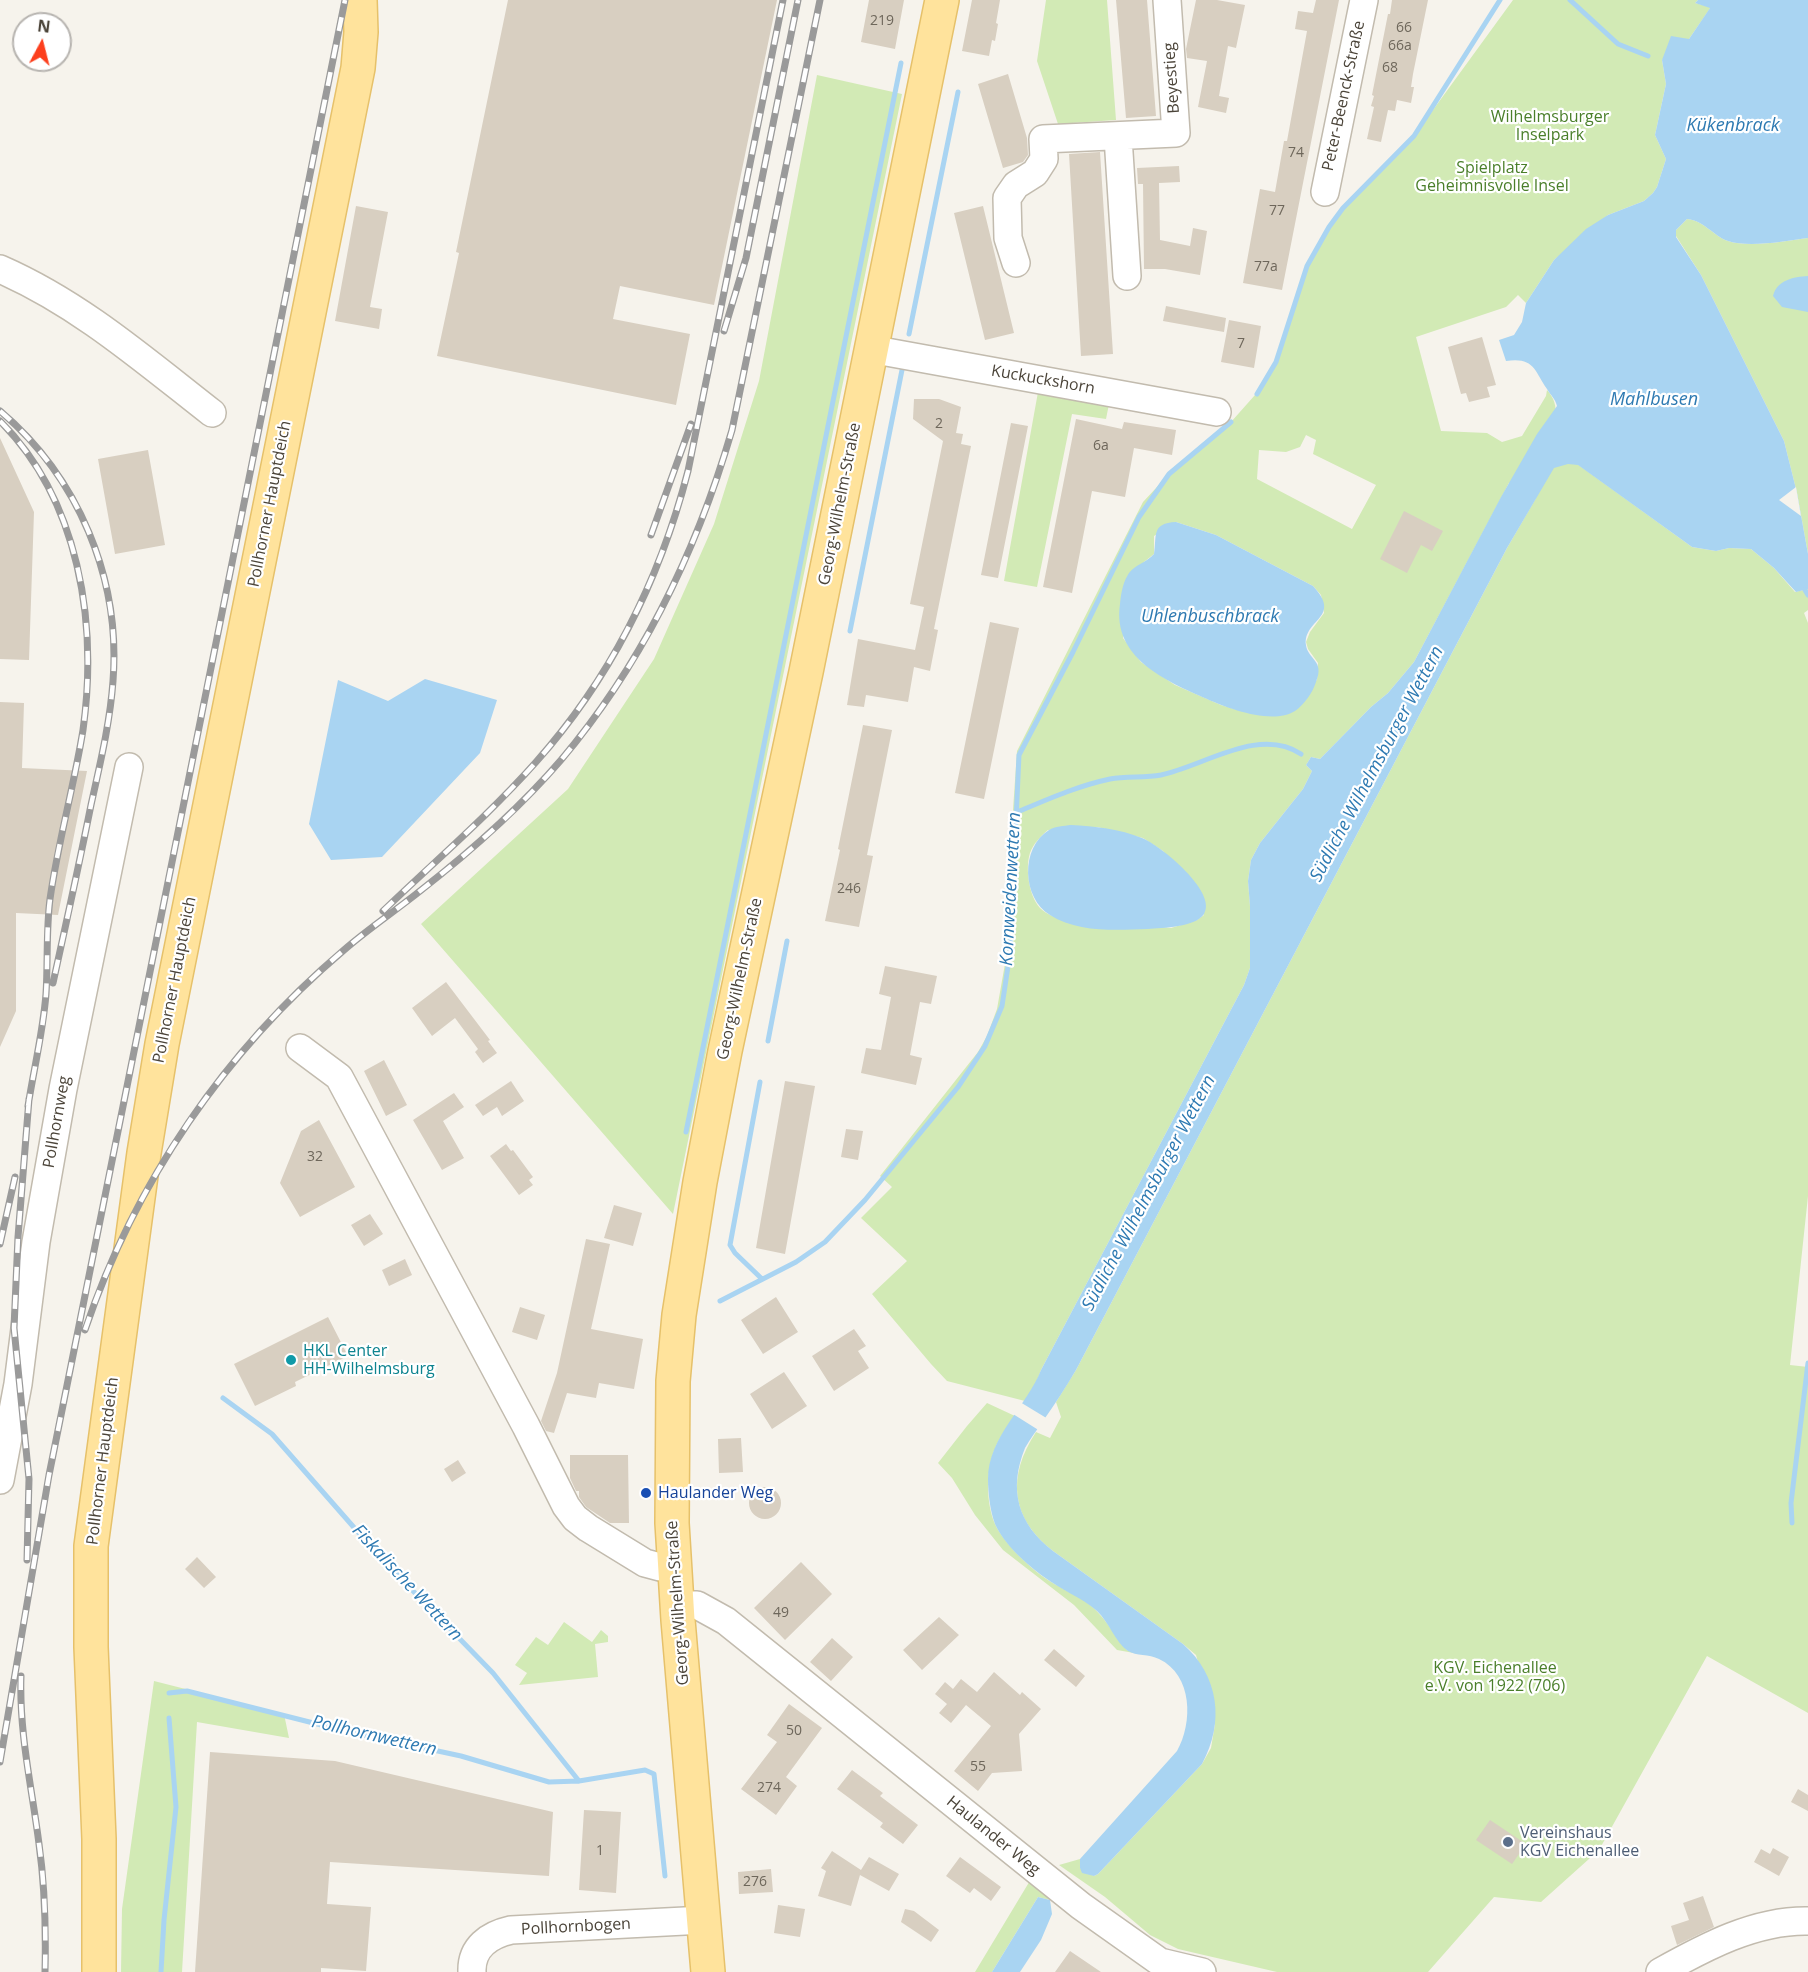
<!DOCTYPE html>
<html>
<head>
<meta charset="utf-8">
<style>
	body { margin:0 }
	#map { position:relative; width:1808px; height:1972px; overflow:hidden; background:#f6f3ec; font-family:"Open Sans",sans-serif }
	canvas { display:block }
	.north { position:absolute; left:12px; top:12px; width:60px; height:60px; box-sizing:border-box; background:#fff; border:2px solid #b7b4b0; border-radius:50%; rotate:7deg; font-size:16px; font-weight:700; line-height:24px; text-align:center; color:#4b4439 }
	.north::after { content:''; display:block; margin:auto; width:21px; height:27px; background:#fc3f1d; clip-path:polygon(50% 0,100% 100%,50% 72%,0 100%) }
</style>
</head>
<body>
<div id="map">
<canvas width="1808" height="1972"></canvas>
<div class="north">N</div>
</div>
<script>
const ctx = document.querySelector('canvas').getContext('2d');
ctx.lineJoin = 'round';
function paint(path, color) {
  ctx.fillStyle = color;
  ctx.fill(path, 'evenodd');
}
function strokePath(path, color, width, dash) {
  ctx.strokeStyle = color;
  ctx.lineWidth = width;
  ctx.lineCap = dash ? 'butt' : 'round';
  ctx.setLineDash(dash || []);
  ctx.stroke(path);
}
function label(font, color, halo, rows, align = 'center') {
  ctx.font = font + ' "Open Sans",sans-serif';
  ctx.lineWidth = 4.5;
  ctx.setLineDash([]);
  ctx.textBaseline = 'middle';
  ctx.strokeStyle = halo;
  ctx.fillStyle = color;
  for (const [text, x, y, turn = 0] of rows) {
    ctx.save();
    ctx.translate(x, y);
    ctx.rotate((+turn || 0) * Math.PI / 180);
    ctx.textAlign = isNaN(turn) ? turn : align;
    if (halo) ctx.strokeText(text, 0, 0);
    ctx.fillText(text, 0, 0);
    ctx.restore();
  }
}
const green = new Path2D(`
	M1046,0H1107L1116,120L1058,124L1037,61Z
	M1513,0H1698L1695,3L1711,7L1689,39L1662,60L1666,84L1655,135L1666,159L1657,187L1653,193L1644,201L1608,215L1554,260L1526,303L1518,295L1506,307L1416,337L1441,431L1487,433L1502,442L1522,436L1546,396L1547,390C1562,406 1554,425 1551,445L1692,547L1716,551L1729,548L1751,549L1774,568L1795,592L1808,589V610L1804,613L1808,623V1196L1790,1365L1808,1367V1713L1707,1656L1599,1850L1541,1902L1494,1897L1428,1972H1277L1178,1949L1150,1935L1105,1897L1059,1865L1080,1859V1868L1094,1876L1098,1874L1202,1764L1211,1748L1215,1724L1196,1655L1183,1644L1053,1551C1010,1518 1007,1476 1036,1432L1050,1438L1061,1417L1056,1402L1076,1370L1507,548L1536,498L1509,483L1414,662L1388,693L1371,707L1320,759L1311,757L1306,765L1312,771L1303,789L1260,843L1251,860L1248,881L1250,906V968L1244,985L1041,1370L1035,1386L1025,1401L947,1381L931,1364L872,1294L907,1261L861,1218L892,1187L880,1176L978,1052L987,1036L997,1009L1006,958L1008,884L1017,751L1143,502L1169,474L1231,422L1263,386L1276,362L1307,266L1329,227L1343,208L1414,136ZM1306,435L1316,440L1313,454L1376,485L1352,529L1257,479L1259,450L1286,452L1300,447ZM1176,522L1216,535L1313,586L1321,595L1324,613L1310,632L1306,642L1308,649L1318,663L1317,680L1241,711L1221,705L1175,685L1141,662L1123,638L1144,562L1154,554V536ZM1097,827L1143,838L1163,851L1204,915L1197,920L1171,928L1052,916C1048,914 1043,911 1040,908C1029,896 1025,868 1030,853C1033,844 1041,836 1048,830Z
	M817,75L902,94L673,1214L421,924L568,789L654,659L714,524L759,381Z
	M1687,219C1705,221 1713,236 1728,241C1749,248 1786,241 1808,238V554L1797,493L1784,441L1701,275L1676,236V230Z
	M1038,392L1109,404L1106,419L1072,414L1037,587L1004,581Z
	M987,1403L1015,1416C1007,1427 999,1438 994,1451C986,1473 986,1503 995,1524C1003,1542 1029,1567 1045,1578C1058,1587 1073,1593 1085,1601C1104,1614 1113,1634 1127,1650L1134,1653L1117,1650L1074,1605L1003,1550L975,1515L952,1478L938,1463L967,1426Z
	M564,1622L592,1642L601,1630L608,1636V1642L595,1644L598,1677L519,1685L527,1673L515,1665L536,1637L548,1645Z
	M154,1681L284,1714L289,1738L197,1722L182,1972H121L122,1909Z
	M1031,1879L1050,1900L1038,1897L992,1972H975Z`);
const water = new Path2D(`
	M1698,0H1808V238C1786,241 1749,248 1728,241C1713,236 1705,221 1687,219L1676,230V237L1701,275L1784,441L1797,493L1808,554V589L1796,592L1774,568L1751,549L1729,548L1716,551L1692,547L1578,465L1568,464L1554,468L1507,548L1076,1370C1066,1387 1055,1404 1043,1421C1037,1430 1030,1439 1025,1448C1008,1490 1018,1524 1053,1551L1183,1644C1219,1676 1225,1722 1202,1764L1098,1874L1094,1876L1082,1873L1080,1868V1859L1177,1751C1193,1723 1193,1675 1159,1659C1149,1654 1136,1656 1128,1651C1115,1642 1109,1622 1097,1611C1081,1597 1061,1590 1044,1577C1026,1564 1004,1544 995,1524C990,1511 988,1492 988,1479C988,1437 1027,1406 1041,1370L1244,985L1250,968V906L1248,881L1251,860L1260,843L1303,789L1312,771L1306,765L1311,757L1320,759L1371,707L1388,693L1414,662L1501,497L1537,434L1557,406C1555,398 1551,396 1547,389C1534,370 1534,357 1506,361L1499,340L1514,335L1522,322L1526,303L1554,260L1586,229L1608,215L1644,201L1653,193L1657,187L1666,159L1655,135L1666,84L1662,60L1671,36L1689,39L1710,8L1695,3Z
	M1808,276V312L1782,307L1773,296C1777,280 1793,277 1808,276Z
	M1176,522L1216,535L1313,586C1343,618 1303,619 1306,645C1308,660 1325,660 1316,682C1313,692 1304,705 1295,711C1273,725 1229,709 1207,699C1166,681 1112,658 1120,604C1121,593 1123,582 1129,573C1135,565 1147,562 1154,554C1157,536 1151,523 1176,522Z
	M425,679L497,700L480,753L382,857L331,860L309,824L338,680L388,701Z
	M1071,825C1094,826 1120,829 1142,838C1160,845 1218,892 1204,914C1196,927 1162,928 1148,929C1116,930 1078,933 1050,915C1022,898 1020,848 1049,830C1055,826 1064,826 1071,825Z
	M1038,1897L1050,1900L1052,1914L1041,1940L1020,1972H992Z`);
const pier = new Path2D(`
	M1796,487L1797,493L1801,516L1779,500Z
	M1020,1402L1048,1419L1040,1431L1013,1414Z`);
const stream = new Path2D(`
	M1570,0L1618,44L1648,56
	M909,334L958,92
	M1257,394L1276,362L1307,266L1329,227L1343,208L1414,136L1500,0
	M1805,590L1808,595
	M850,631L902,370
	M1015,813C1046,800 1077,786 1110,779C1127,776 1144,778 1161,775C1204,766 1259,726 1301,754
	M768,1041L787,941
	M760,1082L730,1245L735,1253L762,1279
	M686,1132L901,63
	M720,1301L796,1262L825,1242L865,1200L958,1087L985,1046L1002,1006L1010,953L1019,755L1073,652L1139,517L1169,474L1231,422
	M223,1398L272,1434L379,1556L493,1673L579,1781
	M1792,1523L1791,1503L1808,1363
	M169,1693L187,1691L345,1731L461,1756L549,1782L579,1781L645,1770L654,1774L665,1876
	M161,1972L164,1920L176,1807L169,1718`);
const building = new Path2D(`
	M508,0H777L714,305L620,286L613,319L690,334L676,405L437,356L459,253L456,252Z
	M869,0H904L895,49L861,42Z
	M972,0H1000L996,23L998,24L995,41L992,40L989,56L962,51Z
	M1116,0H1147L1156,116L1126,118Z
	M1196,0H1217L1245,5L1236,48L1228,46L1219,96L1229,98L1226,113L1198,107L1207,61L1187,58L1186,49Z
	M1316,0H1339L1282,290L1243,283L1260,189L1275,192L1284,141H1287L1307,31L1295,29L1298,11L1313,13Z
	M1392,0H1428L1413,74L1411,87H1414L1411,103L1397,100L1395,111L1388,110L1381,142L1367,139L1374,107L1371,106L1374,96L1372,95L1388,14H1390Z
	M1008,74L1027,138L1028,155L1023,162L1003,168L978,84Z
	M1100,152L1113,354L1081,356L1069,154Z
	M1179,166L1180,182L1159,183L1160,240L1190,246L1193,228L1207,231L1200,275L1165,269H1144L1143,184H1138L1137,168Z
	M356,206L388,212L370,307L382,309L379,329L335,321Z
	M983,206L1014,333L985,340L954,213Z
	M1166,306L1226,318L1224,332L1163,321Z
	M1229,320L1261,326L1254,368L1221,362Z
	M1482,337L1496,385L1487,387L1490,397L1469,402L1466,393L1461,394L1448,347Z
	M914,399H939L961,407L956,433L963,434L961,444L971,446L934,629L938,630L930,671L914,667L908,702L866,695L864,707L847,705L858,639L915,650L924,607L910,604L943,441L913,419Z
	M1076,419L1122,429L1124,422L1176,430L1172,455L1134,448L1125,497L1092,491L1072,593L1043,587Z
	M1011,423L1028,426L998,578L981,575Z
	M0,438L34,512L29,660L0,659Z
	M148,450L165,545L115,554L98,459Z
	M1404,511L1443,531L1432,551L1421,545L1407,573L1380,559Z
	M990,622L1019,628L984,799L955,793Z
	M0,702L24,703L22,768L87,771L58,915L16,913V1011L0,1047Z
	M863,725L892,730L867,855L873,856L859,927L825,921L840,850L838,849Z
	M885,966L937,976L931,1004L920,1002L910,1055L922,1058L916,1085L861,1073L866,1048L881,1050L891,997L879,994Z
	M446,982L490,1040L488,1041L497,1053L483,1063L475,1052L478,1049L455,1018L432,1036L412,1008Z
	M384,1060L407,1105L386,1116L364,1071Z
	M511,1081L524,1101L502,1116L497,1107L483,1116L475,1105Z
	M785,1081L815,1086L785,1254L756,1248Z
	M454,1093L464,1107L443,1121L464,1158L442,1170L413,1120Z
	M319,1120L355,1187L300,1217L280,1183L301,1131Z
	M846,1129L863,1131L858,1160L841,1157Z
	M506,1144L511,1151L513,1150L533,1177L529,1180L533,1185L519,1195L490,1156Z
	M614,1205L642,1213L633,1246L604,1238Z
	M370,1214L383,1234L364,1246L351,1225Z
	M586,1239L610,1244L591,1329L643,1339L634,1389L599,1383L596,1398L567,1393L554,1433L546,1431L541,1421L557,1373Z
	M405,1259L412,1275L389,1286L382,1270Z
	M776,1297L798,1332L763,1354L741,1320Z
	M520,1307L545,1315L537,1340L512,1332Z
	M328,1317L348,1356L295,1382L296,1386L255,1406L234,1364Z
	M854,1329L866,1346L858,1351L869,1368L834,1391L812,1356Z
	M784,1372L807,1406L772,1429L750,1394Z
	M741,1438L743,1472L719,1473L718,1439Z
	M570,1455H628L629,1523H610L586,1507L579,1497V1491H576L570,1478Z
	M458,1460L466,1473L452,1482L444,1469Z
	M749 1503a16 16 0 1 1 32 0a16 16 0 1 1-32 0Z
	M197,1557L216,1577L204,1588L185,1569Z
	M801,1562L832,1594L785,1640L754,1608Z
	M939,1617L959,1635L922,1670L903,1650Z
	M832,1638L853,1657L831,1681L810,1662Z
	M1054,1649L1085,1676L1076,1687L1044,1660Z
	M994,1672L1020,1695L1022,1692L1041,1709L1019,1734L1022,1771L992,1773L978,1791L954,1771L991,1726L966,1705L951,1723L939,1713L947,1704L935,1694L945,1682L953,1689L961,1679L977,1692Z
	M789,1704L822,1728L786,1777L797,1786L776,1815L741,1789L777,1742L767,1735Z
	M210,1752L335,1761L553,1812L549,1876L330,1862L327,1904L371,1907L366,1971L321,1968V1972H195Z
	M852,1770L883,1793L880,1796L918,1825L903,1844L880,1827L883,1823L837,1789Z
	M1798,1789L1808,1795V1811L1791,1802Z
	M584,1810L621,1812L616,1893L579,1890Z
	M1490,1820L1526,1844L1512,1864L1476,1840Z
	M1773,1848L1789,1857L1779,1876L1754,1862L1761,1849L1770,1854Z
	M832,1851L861,1870L869,1857L899,1874L889,1891L860,1875L851,1906L818,1896L826,1871L821,1868Z
	M960,1857L1001,1887L991,1901L974,1888L970,1893L946,1876Z
	M771,1869L773,1892L739,1894L738,1872Z
	M1703,1896L1714,1927L1677,1945L1671,1926L1689,1920L1683,1903Z
	M778,1905L805,1909L800,1937L774,1933Z
	M905,1909L914,1911L939,1930L931,1942L901,1922Z
	M1070,1951L1101,1972H1055Z`);
const minor = new Path2D(`
	M1118,137L1127,276
	M1325,192L1364,0
	M1016,263L1008,238L1007,198L1016,185L1035,173L1044,159L1043,139L1176,133L1167,0
	M0,269C80,304 144,360 212,413
	M870,349L1217,412
	M300,1048L339,1077L526,1426L566,1506L575,1518L588,1528L645,1563L660,1567H675
	M0,1480L18,1384L36,1242L63,1089L129,767
	M677,1605H697L726,1621L1081,1906L1160,1962L1202,1972
	M472,1972C471,1947 489,1935 511,1930L704,1920
	M1660,1972C1705,1947 1755,1920 1808,1921`);
const major = new Path2D(`
	M99,1972V1839L91,1647V1546L144,1153L162,1044L358,68L361,32L360,0
	M708,1972L678,1620L672,1523L673,1381L679,1315L700,1182L725,1051L806,672L942,0`);
const rail = new Path2D(`
	M724,331L746,258L798,0
	M0,411C78,477 121,578 113,681C110,723 100,764 91,805C79,865 66,924 53,983
	M0,421C79,500 98,622 83,730C74,786 58,842 50,899C46,930 48,962 46,994C43,1032 34,1068 28,1106
	M651,535L691,424
	M383,911C434,862 489,815 536,762C610,679 660,579 688,471L783,0
	M0,1244L15,1177
	M85,1330C135,1182 225,1051 344,950C368,929 395,911 420,891C471,851 519,809 561,760C643,663 697,550 732,430L820,0
	M27,1560L29,1479L14,1328L18,1237L29,1099
	M21,1676C19,1734 32,1788 39,1844C45,1887 46,1929 45,1972
	M0,1762L49,1475L345,0`);
const markers = [
	[291,1360,6,"#0f9aa8"],
	[646,1493,6,"#1a4fb4"],
	[1508,1842,6,"#5c6f8a"]
];
const numberNames = [
	["219",882,21],
	["66",1404,28],
	["66a",1400,46],
	["68",1390,68],
	["74",1296,153],
	["77",1277,211],
	["77a",1266,267],
	["7",1241,344],
	["2",939,424],
	["6a",1101,446],
	["246",849,889],
	["32",315,1157],
	["49",781,1613],
	["50",794,1731],
	["55",978,1767],
	["274",769,1788],
	["1",600,1851],
	["276",755,1882]
];
const streetNames = [
	["Beyestieg",1172,78,-94],
	["Peter-Beenck-Straße",1344,96,-78],
	["Kuckuckshorn",1043,380,10],
	["Pollhorner Hauptdeich",270,504,-79],
	["Georg-Wilhelm-Straße",840,504,-79],
	["Georg-Wilhelm-Straße",740,979,-78],
	["Pollhorner Hauptdeich",175,980,-79],
	["Pollhornweg",57,1122,-80],
	["Pollhorner Hauptdeich",103,1461,-83],
	["Georg-Wilhelm-Straße",678,1603,-94],
	["Haulander Weg",993,1836,39],
	["Pollhornbogen",576,1927,-3]
];
const parkNames = [
	["Wilhelmsburger",1550,117],
	["Inselpark",1550,135],
	["Spielplatz",1492,168],
	["Geheimnisvolle Insel",1492,186],
	["KGV. Eichenallee",1495,1668],
	["e.V. von 1922 (706)",1495,1686]
];
const cultureNames = [
	["HKL Center",303,1351],
	["HH-Wilhelmsburg",303,1369]
];
const transitNames = [
	["Haulander Weg",658,1493]
];
const serviceNames = [
	["Vereinshaus",1520,1833],
	["KGV Eichenallee",1520,1851]
];
const waterNames = [
	["Kükenbrack",1733,126],
	["Mahlbusen",1654,400],
	["Uhlenbuschbrack",1210,617],
	["Südliche Wilhelmsburger Wettern",1377,764,-62],
	["Kornweidenwettern",1011,889,-87],
	["Südliche Wilhelmsburger Wettern",1149,1193,-62],
	["Fiskalische Wettern",407,1583,47],
	["Pollhornwettern",374,1736,13]
];
paint(green, '#d2eab5');
paint(water, '#a9d4f2');
paint(pier, '#f6f3ec');
strokePath(stream, '#a9d4f2', 5);
paint(building, '#d8cfc1');
strokePath(minor, '#c2bbae', 30);
strokePath(major, '#e6c16a', 36);
strokePath(minor, '#fff', 27);
strokePath(major, '#ffe39c', 33);
strokePath(rail, '#9a9a9a', 7);
strokePath(rail, '#fff', 4.5, [14]);
for (const [x, y, r, color] of markers) {
  const dot = new Path2D();
  dot.arc(x, y, r, 0, 2 * Math.PI);
  ctx.fillStyle = color;
  ctx.fill(dot);
  strokePath(dot, '#fff', 2);
}
label('14px', '#6e675b', null, numberNames);
label('16px', '#4b4439', '#fff', streetNames);
label('16px', '#4a7f2a', '#fff', parkNames);
label('16px', '#0d838f', '#fff', cultureNames, 'left');
label('16px', '#164399', '#fff', transitNames, 'left');
label('16px', '#4e5e75', '#fff', serviceNames, 'left');
label('italic 18px', '#2e7ab2', '#fff', waterNames);
</script>
</body>
</html>
